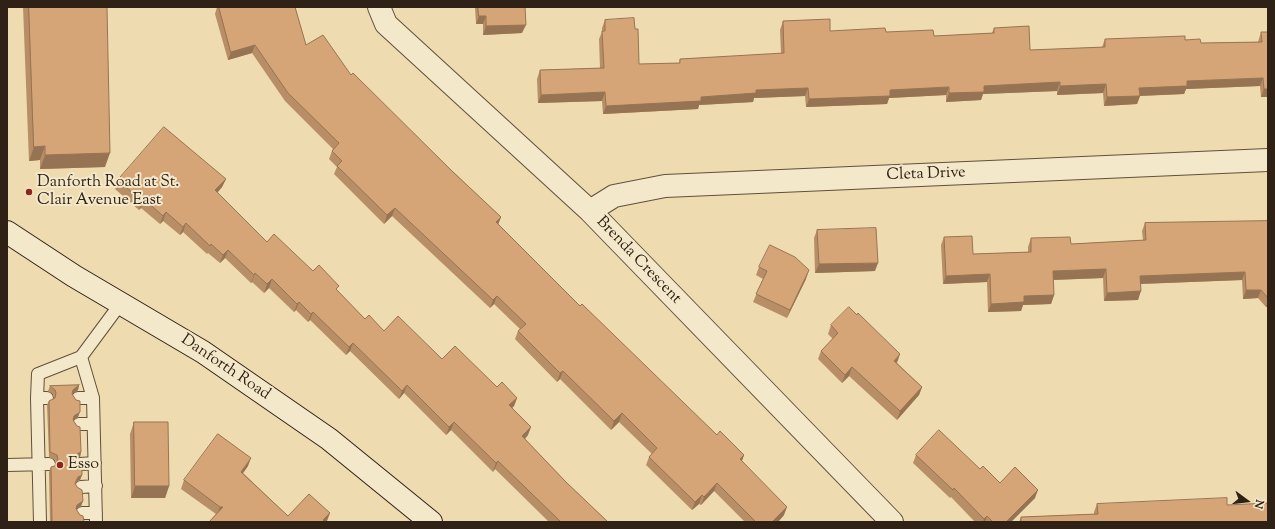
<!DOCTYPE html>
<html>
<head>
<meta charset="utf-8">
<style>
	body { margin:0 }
	#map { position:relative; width:1275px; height:529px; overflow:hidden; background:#eedbaf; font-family:"Sorts Mill Goudy",serif }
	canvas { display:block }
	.frame { position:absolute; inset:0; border:8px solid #302116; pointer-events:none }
	.north { position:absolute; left:1227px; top:481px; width:40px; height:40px; -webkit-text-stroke:3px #f4e8cb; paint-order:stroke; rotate:105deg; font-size:11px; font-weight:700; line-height:16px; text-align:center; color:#302116 }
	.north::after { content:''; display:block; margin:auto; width:14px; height:18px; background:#302116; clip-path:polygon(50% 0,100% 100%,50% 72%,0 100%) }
</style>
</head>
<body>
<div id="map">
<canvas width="1275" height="529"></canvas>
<div class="frame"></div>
<div class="north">N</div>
</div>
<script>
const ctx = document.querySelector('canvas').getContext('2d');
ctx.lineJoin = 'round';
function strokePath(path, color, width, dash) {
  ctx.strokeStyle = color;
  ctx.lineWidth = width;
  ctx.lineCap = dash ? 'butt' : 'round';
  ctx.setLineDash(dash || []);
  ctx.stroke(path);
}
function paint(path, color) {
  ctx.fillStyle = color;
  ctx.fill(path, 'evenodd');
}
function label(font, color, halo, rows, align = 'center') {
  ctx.font = font + ' "Sorts Mill Goudy",serif';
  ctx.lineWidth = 4;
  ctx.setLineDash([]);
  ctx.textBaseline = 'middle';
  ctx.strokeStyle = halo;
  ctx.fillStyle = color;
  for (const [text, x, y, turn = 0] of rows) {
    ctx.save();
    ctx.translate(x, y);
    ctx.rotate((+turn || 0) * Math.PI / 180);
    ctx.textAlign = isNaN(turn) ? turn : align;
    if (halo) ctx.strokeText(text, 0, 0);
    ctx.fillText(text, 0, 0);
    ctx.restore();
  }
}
const lane = new Path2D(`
	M37,398L38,374L81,357
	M78,398H93
	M79,424H93
	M80,464L95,463
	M7,465L49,464
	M81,487L96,486
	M82,513H96
	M40,522L37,398H47
	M96,522L93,398L81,357L121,303`);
const street = new Path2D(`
	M379,7L386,24L590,211L892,522
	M590,211L614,196L665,186L1268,160`);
const secondary = new Path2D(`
	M7,232L74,276L203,352L329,439L431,522`);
const wall = new Path2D(`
	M23,7H107L105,167L40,169V160L29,161Z
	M217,7H295L306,45L351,75L501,217L498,224L580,306L717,435L744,455L742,461L784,515L778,522H745L714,491L701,505L699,504L692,510L646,465L649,457L652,454L619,422L611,430L560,379L557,382L515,339L518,331L520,329L494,304L490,308L392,216L384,224L334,174L337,167L329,159L332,151L333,149L285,101L252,53L228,60L215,14Z
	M475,7H525L522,33L483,35V24H476Z
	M605,20L635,29L639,64L679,63L680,59L781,54L780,30L783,21L830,31L886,32L934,36L992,33L994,28L1030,50L1102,47L1105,39L1185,40L1201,43L1258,42L1261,32L1268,97H1261L1260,86L1186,89L1184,94L1140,96L1137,104L1104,106L1103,93L1057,95V91L983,94L981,100L946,102V95L889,98L887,104L806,107L805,96L754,98L753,102L699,105L698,109L603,114L602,101L538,103L537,79L540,70L600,68L599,39L602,32V28Z
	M226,179L222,187L217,193L267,242L313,271L337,291L365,319L384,331L517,398L514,406L512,408L528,435L525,439L566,482L608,522H549L495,469L493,472L451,430L446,435L404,393L399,399L350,351L346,355L310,320L308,322L296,310L294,312L269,288L264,293L252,282L251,283L225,258L220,263L208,253L207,254L183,232L180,235L163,221L160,224L141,208L139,210L115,189L118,180Z
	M1268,221V307H1266L1258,298L1243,299L1242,280L1141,284L1138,300L1104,301L1103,278L1053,280L1054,295L1051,304L1023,305L1021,311L988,312L987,282L943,284L941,245L944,237L973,254L1028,252V247L1031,238L1071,244L1143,240L1142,231L1145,223Z
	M817,230L875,271L815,273L814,238Z
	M759,267L806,279L787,318L753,302L763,279L756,275Z
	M831,325L897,363L922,387L919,395L897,420L849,376L842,383L818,359L821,351L833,339L828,334Z
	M79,385L78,390L72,394L78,417L73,420L81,452L80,457L76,458L74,460L76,464L82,475L80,480L77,481L75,483L83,501L81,506L76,509L84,522H50L49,472L51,467L55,466L56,463L55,460L49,457L47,405L49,401L54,398L53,394L48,391L50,386Z
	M134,422L169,486L165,498H131L130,434Z
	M916,455L980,469L1000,483L1035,498L1011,522H975L951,497L950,498L913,463Z
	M248,466L243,473L288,516L327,521L326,522H209L216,514L181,489L184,480Z
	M1097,504L1227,505L1268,522H1019L1021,517L1094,514V512Z`);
const shadedWall = new Path2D(`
	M479,16H486L483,24H476Z
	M526,25L522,33L483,35L486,26Z
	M255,45L252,53L228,60L231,52Z
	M1263,78L1260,86L1186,89L1184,94L1136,96L1139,88L1187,81Z
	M1060,82L1057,91L983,94L981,100L946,102L949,93L984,86Z
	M1106,84L1103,93L1057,95L1060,86Z
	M949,87L946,95L889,98L887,104L806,107L809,99L890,90Z
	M808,88L805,96L754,98L753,102L699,105L698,109L603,114L606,106L701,97L756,90Z
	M1264,89H1268V97H1261Z
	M605,92L602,101L538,103L541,95Z
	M1140,96L1137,104L1104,106L1107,97Z
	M45,146L40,160L29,161L34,147Z
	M110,153L105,167L40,169L45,155Z
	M226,179L222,187L212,199L215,190Z
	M144,199L141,208L139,210L142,201Z
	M395,208L392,216L384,224L387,215Z
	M166,212L163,221L160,224L163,216Z
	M501,217L498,225L496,222Z
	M186,223L183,232L180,235L183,227Z
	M228,250L225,258L220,263L223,255Z
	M878,263L875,271L815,273L819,264Z
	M1106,269L1103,278L1050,280L1053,271Z
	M809,270L806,279L787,318L790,310Z
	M1245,272L1242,280L1137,284L1140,276Z
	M255,273L252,282L251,283L254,275Z
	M990,274L987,282L943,284L946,276Z
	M272,279L269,288L264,293L267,284Z
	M1246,290H1261L1258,298L1243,299Z
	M1141,291L1138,300L1104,301L1107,293Z
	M1054,295L1051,304L1023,305L1021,311L988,312L991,304L1024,296Z
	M497,296L494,304L490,308L493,300Z
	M1268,301V307H1266Z
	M299,302L296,310L294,312L297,304Z
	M313,312L310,320L308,322L311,314Z
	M353,343L350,351L346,355L349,347Z
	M900,354L897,363L894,361Z
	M852,367L849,376L842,383L845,375Z
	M563,371L560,379L557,382L560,373Z
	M79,385L78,390L72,394L73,390Z
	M407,385L404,393L399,399L402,391Z
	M922,387L919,395L897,420L900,411Z
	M517,398L514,406L506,414L509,405Z
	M80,412L78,417L73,420L74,416Z
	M622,413L619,422L611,430L614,421Z
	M454,422L451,430L446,435L449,427Z
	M531,427L528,435L519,445L522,436Z
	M81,452L80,457L76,458L73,464L77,454Z
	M744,455L741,463L740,459Z
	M251,458L248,466L238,480L241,472Z
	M498,461L495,469L493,472L496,463Z
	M82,475L80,480L77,481L74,487L78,477Z
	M717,483L714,491L701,505L704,497Z
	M135,486H169L165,498H131Z
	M1038,490L1035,498L1011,522H1006Z
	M702,495L699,504L692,510L695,502Z
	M83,501L81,506L76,509L77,505Z
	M220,507H223L217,515Z
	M787,507L784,515L778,522H772Z
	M330,513L327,521L326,522H322L323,520Z
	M987,516L985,522H983L984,519Z`);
const building = new Path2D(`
	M29,7H107L110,153L45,155V146L34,147Z
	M219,7H295L306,45L323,35L351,75L353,73L453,172L501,217L496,222L580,306L582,304L717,435L720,431L744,455L740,459L787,507L772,522H756L717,483L704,497L702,495L695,502L649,457L657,448L622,413L614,421L563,371L560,373L518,331L526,324L497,296L493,300L395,208L387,215L337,166L342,161L332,151L339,143L288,93L255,45L231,52Z
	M478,7H525L526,25L486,26V16H479Z
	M634,18L635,29H638L639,64L680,63V59L784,53L783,21L830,19V31L885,28L886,32L933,30L934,36L994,33V28L1029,26L1030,50L1105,47V39L1185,36V40L1200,39L1201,43L1262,42L1261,32H1268V89H1264L1263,78L1187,81V86L1139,88L1140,96L1107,97L1106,84L1060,86V82L984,86V92L949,93V87L890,90V96L809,99L808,88L756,90V93L701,97V101L606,106L605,92L541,95L540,70L604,68L602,31H605V20Z
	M164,127L226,179L215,190L267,242L274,234L313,271L319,265L339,286L336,289L365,319L369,315L384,331L398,316L442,359L455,346L497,387L502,382L517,398L509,405L531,427L522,436L566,482L608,522H561L498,461L496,463L454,422L449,427L407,385L402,391L353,343L349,347L313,312L311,314L299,302L297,304L272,279L267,284L255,273L254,275L228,250L223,255L211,244L210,246L186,223L183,227L166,212L163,216L144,199L142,201L118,180Z
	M1268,221V298L1261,290H1246L1245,272L1140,276L1141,291L1107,293L1106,269L1053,271L1054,295L1024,296V302L991,304L990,274L946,276L944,237L972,236L973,254L1031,252V238L1070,237L1071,244L1146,240L1145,223Z
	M876,228L878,263L819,264L817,230Z
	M770,245L795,257L809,270L790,310L756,294L767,271L759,267Z
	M849,307L857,315L858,313L900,354L894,361L922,387L900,411L852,367L845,375L821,351L838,333L831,325Z
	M79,385L73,390L72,394L76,400L80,401V412L74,416L73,420L77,426L80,427L81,452L77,454L74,460L76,464L82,467V475L78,477L75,483L77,487L82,490L83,501L77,505L76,509L80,515L83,516L84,522H52L51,467L55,466L58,460L57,455L50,452L49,401L55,398L56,393L55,390L50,386Z
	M134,422H168L169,486H135Z
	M939,430L980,469L983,466L1000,483L1015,467L1038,490L1006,522H993L987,516L984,519L954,488L953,490L916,455Z
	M218,434L251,458L241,472L288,516L309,494L330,513L323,520L325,522H209L223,507H220L184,480Z
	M1227,498V505L1268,503V522H1021V517L1098,514L1097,504Z`);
const markers = [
	[29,192,4,"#8f2418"],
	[60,465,4,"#8f2418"]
];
const streetNames = [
	["Cleta Drive",926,175,-2],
	["Brenda Crescent",638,261,46],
	["Danforth Road",225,368,34]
];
const poiNames = [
	["Danforth Road at St.",37,183],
	["Clair Avenue East",37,201],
	["Esso",68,465]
];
strokePath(lane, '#60503c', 14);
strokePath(street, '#60503c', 24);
strokePath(secondary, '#302116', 24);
strokePath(lane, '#f4e8cb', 12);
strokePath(street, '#f4e8cb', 22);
strokePath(secondary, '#f4e8cb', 22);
paint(wall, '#b88e66');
paint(shadedWall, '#967453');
paint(building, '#d6a577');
strokePath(building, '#967453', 1);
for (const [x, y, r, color] of markers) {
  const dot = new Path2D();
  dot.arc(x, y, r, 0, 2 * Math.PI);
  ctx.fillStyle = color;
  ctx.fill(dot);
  strokePath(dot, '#f4e8cb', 1.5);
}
label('16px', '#302116', '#f4e8cb', streetNames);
label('16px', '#302116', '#f4e8cb', poiNames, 'left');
</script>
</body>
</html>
